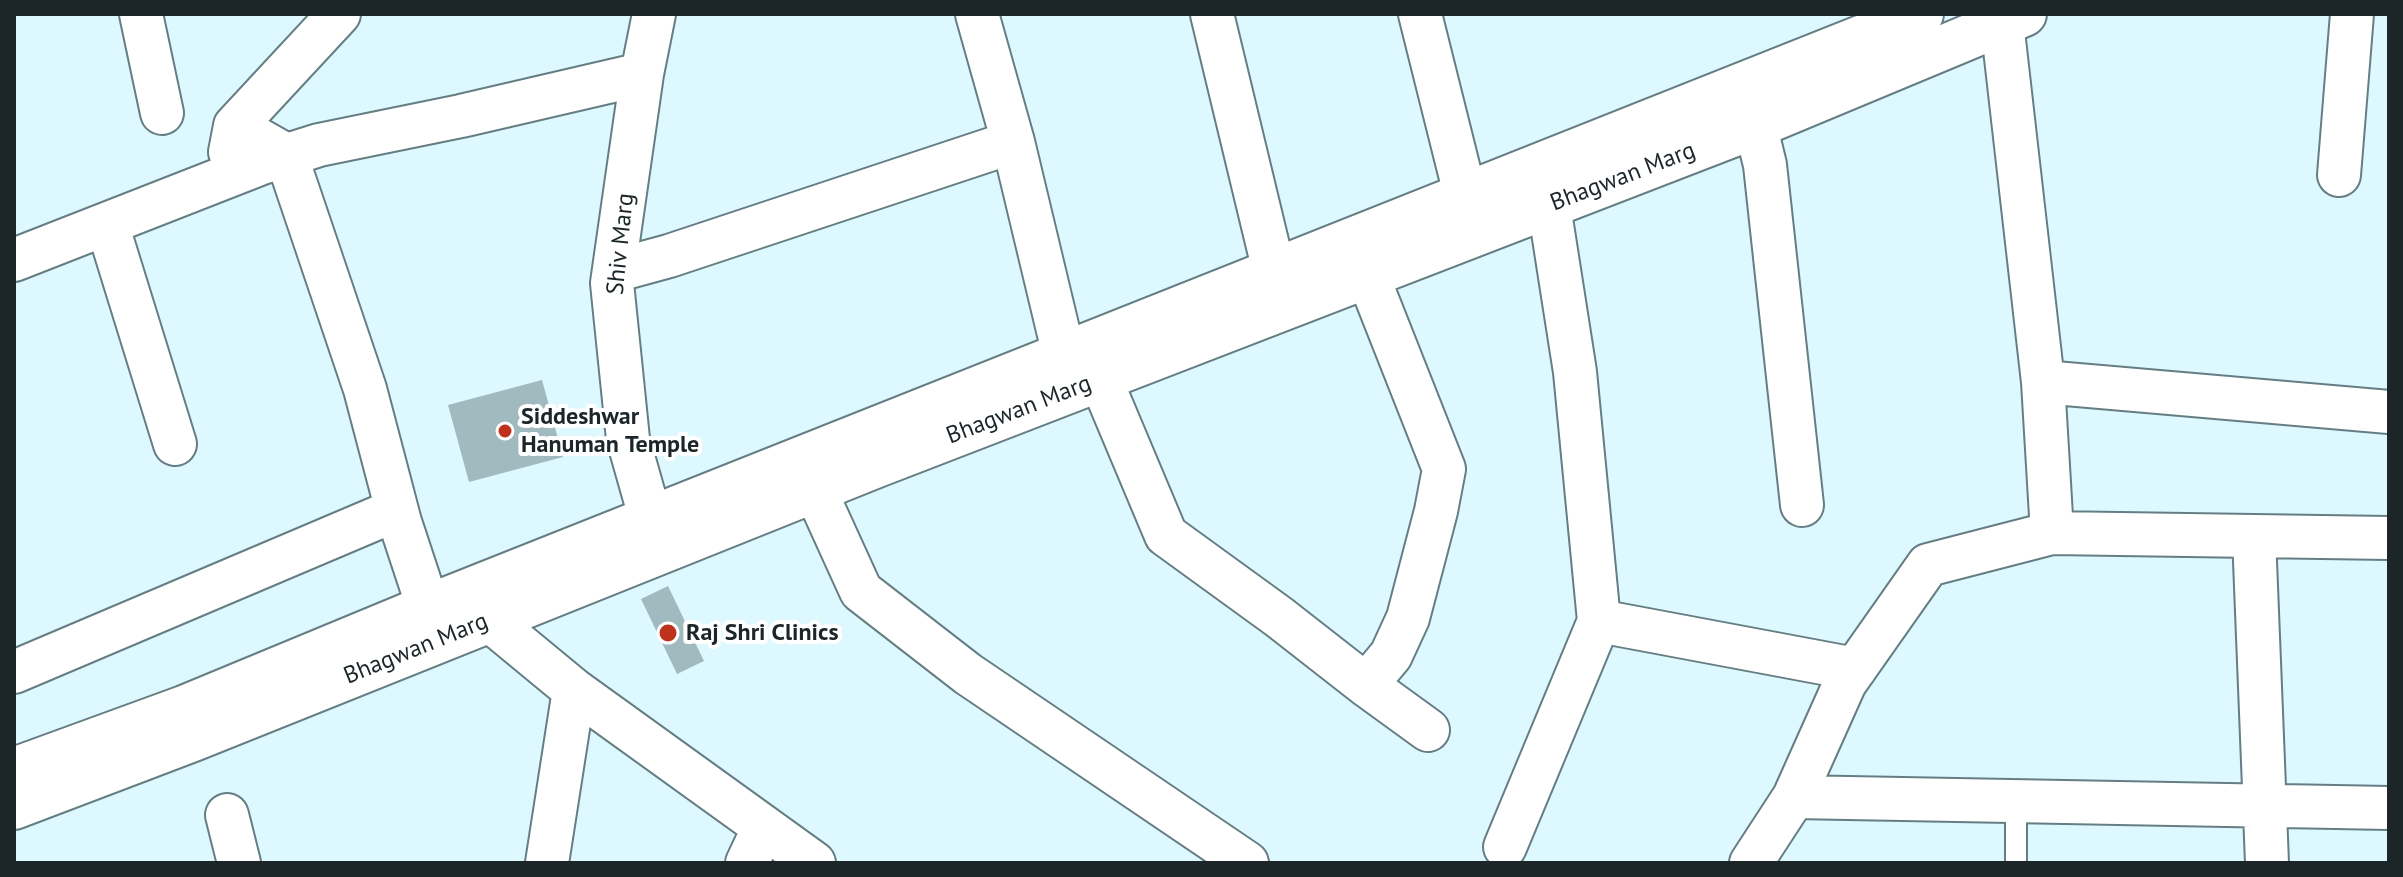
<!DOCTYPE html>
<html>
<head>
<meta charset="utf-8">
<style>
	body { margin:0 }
	#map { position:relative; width:2403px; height:877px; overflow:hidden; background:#ddf8fe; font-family:"PT Sans",sans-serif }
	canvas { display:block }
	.frame { position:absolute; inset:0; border:16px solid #1c2629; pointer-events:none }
</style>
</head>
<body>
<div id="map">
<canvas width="2403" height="877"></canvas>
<div class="frame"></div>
</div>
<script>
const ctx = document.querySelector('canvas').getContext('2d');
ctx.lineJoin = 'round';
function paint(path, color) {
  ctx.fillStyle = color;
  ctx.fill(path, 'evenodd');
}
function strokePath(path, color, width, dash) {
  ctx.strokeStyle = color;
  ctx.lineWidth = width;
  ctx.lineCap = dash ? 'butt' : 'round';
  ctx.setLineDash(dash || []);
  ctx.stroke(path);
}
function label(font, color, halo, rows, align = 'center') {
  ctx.font = font + ' "PT Sans",sans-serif';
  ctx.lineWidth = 8;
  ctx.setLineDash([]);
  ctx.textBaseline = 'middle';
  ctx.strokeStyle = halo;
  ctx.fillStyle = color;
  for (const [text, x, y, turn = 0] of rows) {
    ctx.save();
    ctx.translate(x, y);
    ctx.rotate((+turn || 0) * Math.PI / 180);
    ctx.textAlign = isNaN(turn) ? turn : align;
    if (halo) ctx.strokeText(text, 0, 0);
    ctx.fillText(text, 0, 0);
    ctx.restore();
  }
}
const building = new Path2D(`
	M542,380L563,457L469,482L448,405Z
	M668,586L704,661L677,674L641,599Z`);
const service = new Path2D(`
	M2016,863V800`);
const minor = new Path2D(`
	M141,14L162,113
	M654,14L642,74L612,283L628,439L651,520L664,549
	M1212,14L1274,271
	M1420,14L1474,230
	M2001,14L2043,382L2052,533L2389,538
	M1747,91L1765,165L1802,505
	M235,126L286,155L365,389L400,522L428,607
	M1013,142L1064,355
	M230,152L235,126L339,14
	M2339,175L2352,14
	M107,224L175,444
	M14,260L262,163L319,145L461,116L642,74
	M614,271L669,256L1013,142L977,14
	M1100,378L1166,535L1279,617L1366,685L1391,655L1408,618L1436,511L1444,469L1367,274
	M2043,382L2389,412
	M815,490L861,591L968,674L1247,863
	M2254,536L2267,863
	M488,619L574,690L814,863
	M1599,621L1855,669
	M14,672L396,510
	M1366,685L1428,730
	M1794,797L2389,808
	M227,815L239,863
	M1505,847L1599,621L1575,372L1549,206
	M547,863L574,690
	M747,863L764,827
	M1751,863L1794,797L1845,683L1928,565L2052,533`);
const tertiary = new Path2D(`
	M14,770L184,708L428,607L1921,14
	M14,807L193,739L877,465L1755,126L2024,14`);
const markers = [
	[505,431,8,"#be321d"],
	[668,633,10,"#be321d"]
];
const streetNames = [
	["Bhagwan Marg",1623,177,-21],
	["Shiv Marg",621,244,-84],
	["Bhagwan Marg",1019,410,-21],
	["Bhagwan Marg",416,649,-22]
];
const poiNames = [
	["Siddeshwar",521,417],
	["Hanuman Temple",521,445],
	["Raj Shri Clinics",686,633]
];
paint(building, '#a0babf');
strokePath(service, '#657e83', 24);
strokePath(minor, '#657e83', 46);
strokePath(tertiary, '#657e83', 48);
strokePath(service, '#fff', 20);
strokePath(minor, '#fff', 42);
strokePath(tertiary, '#fff', 44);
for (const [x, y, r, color] of markers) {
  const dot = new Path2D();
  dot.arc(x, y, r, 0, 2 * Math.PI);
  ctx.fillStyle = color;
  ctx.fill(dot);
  strokePath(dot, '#fff', 3);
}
label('24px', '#1c2629', '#fff', streetNames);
label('bold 24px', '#1c2629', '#fff', poiNames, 'left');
</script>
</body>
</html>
